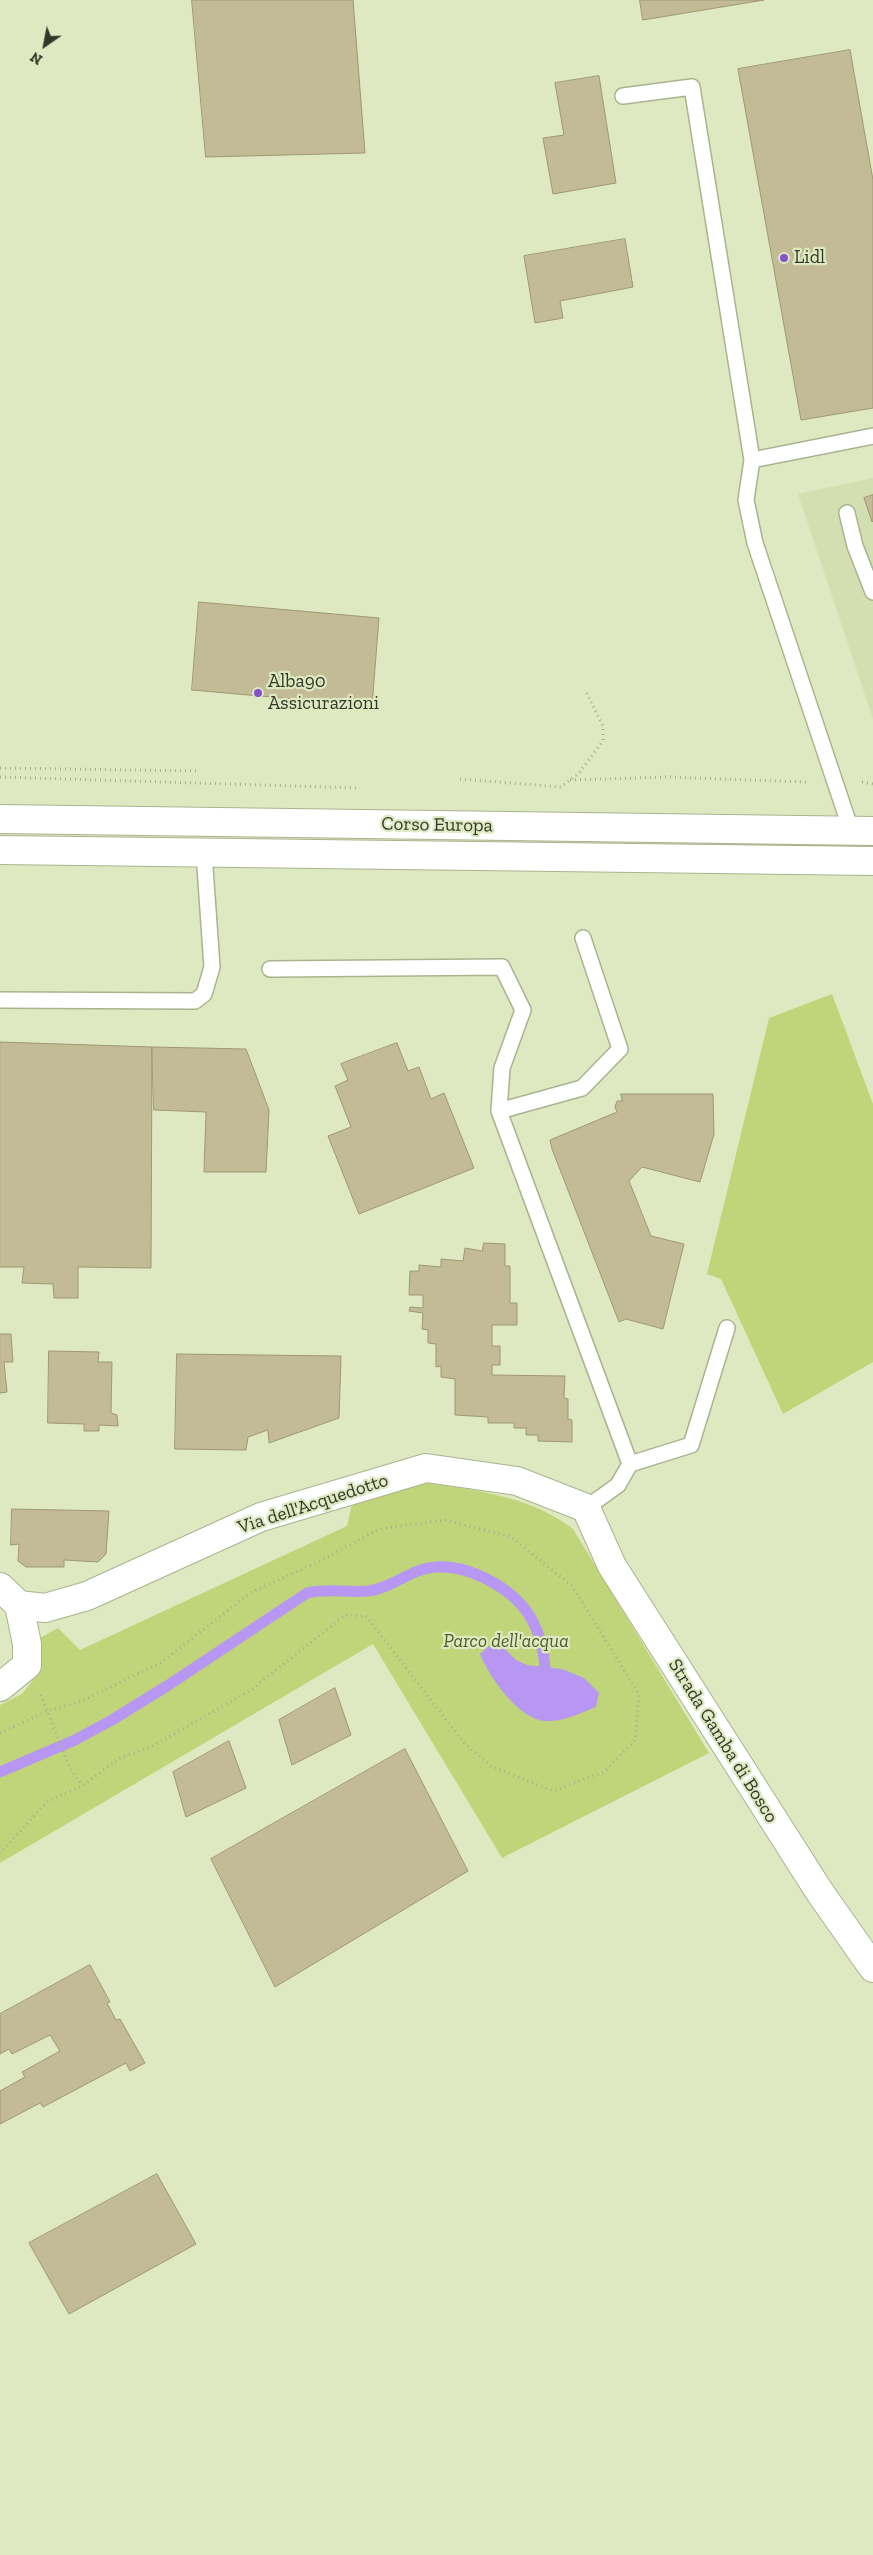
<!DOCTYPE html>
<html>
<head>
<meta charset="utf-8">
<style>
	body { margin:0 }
	#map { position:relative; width:873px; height:2555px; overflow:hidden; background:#dee9c2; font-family:"Zilla Slab",serif }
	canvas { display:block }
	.north { position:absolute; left:20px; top:20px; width:50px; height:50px; -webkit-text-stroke:4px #dee9c2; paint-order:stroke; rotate:213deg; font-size:14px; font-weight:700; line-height:20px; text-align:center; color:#333728 }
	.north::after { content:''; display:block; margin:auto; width:18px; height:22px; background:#333728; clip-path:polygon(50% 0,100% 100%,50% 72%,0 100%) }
</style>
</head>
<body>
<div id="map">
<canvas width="873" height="2555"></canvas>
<div class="north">N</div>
</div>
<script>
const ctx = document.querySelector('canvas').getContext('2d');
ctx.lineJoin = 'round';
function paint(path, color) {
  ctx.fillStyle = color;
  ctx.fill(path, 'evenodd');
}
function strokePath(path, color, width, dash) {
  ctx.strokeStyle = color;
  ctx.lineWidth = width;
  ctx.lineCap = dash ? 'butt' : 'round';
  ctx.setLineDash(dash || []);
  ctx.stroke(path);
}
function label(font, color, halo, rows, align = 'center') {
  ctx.font = font + ' "Zilla Slab",serif';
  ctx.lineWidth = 4.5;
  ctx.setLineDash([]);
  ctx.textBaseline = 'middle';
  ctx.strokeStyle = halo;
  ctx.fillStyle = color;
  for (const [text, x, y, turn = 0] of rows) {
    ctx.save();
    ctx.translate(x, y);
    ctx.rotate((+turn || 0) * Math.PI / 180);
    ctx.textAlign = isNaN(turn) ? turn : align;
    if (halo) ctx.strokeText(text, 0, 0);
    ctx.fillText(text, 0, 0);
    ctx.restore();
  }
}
const built = new Path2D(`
	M873,478V719L798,494Z`);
const green = new Path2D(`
	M832,994L873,1104V1362L783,1414L721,1279L707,1274L769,1018Z
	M413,1481C467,1489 528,1494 573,1529L709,1753L502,1858L373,1644L0,1863V1705L22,1694L42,1669L38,1639L58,1628L80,1650L347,1526L353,1500Z`);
const water = new Path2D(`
	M490,1645L502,1646L516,1660L527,1665L562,1669L584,1678L599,1693L596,1707C581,1713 565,1721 548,1721C521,1723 489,1677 480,1654Z`);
const stream = new Path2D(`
	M0,1772L75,1740L112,1720L167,1686L307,1593C328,1588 347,1593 368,1591C393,1588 412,1568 436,1567C472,1565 519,1591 534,1624C541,1638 544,1653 545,1668`);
const building = new Path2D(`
	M192,0H353L365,153L206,157Z
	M640,0H764L643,20Z
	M850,50L873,180V408L801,420L738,69Z
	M599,76L616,183L553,194L543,138L564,135L555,83Z
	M625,239L633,287L560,301L563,318L535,323L524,256Z
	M873,495V521L872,522L864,498Z
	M199,602L379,618L372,706L192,690Z
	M0,1042L152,1047L151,1268L78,1267V1298H54L53,1284L22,1283L24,1267H0Z
	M397,1043L408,1071L419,1067L431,1099L444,1093L474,1168L359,1214L328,1136L351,1127L335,1086L348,1080L341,1064Z
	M152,1047L246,1049L269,1110L266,1172H204L206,1112L154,1110Z
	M621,1094H713L714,1134L700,1182L642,1167L629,1181L651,1236L684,1244L663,1329L626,1319L619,1322L552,1149L550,1140L617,1112L615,1107L617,1101H622Z
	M484,1243L505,1244V1266H510V1303H517V1325H492V1346H500V1365H492V1375L565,1376L564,1398L568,1399V1419L572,1420V1442L538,1441V1435H526V1428H514V1423H488V1417L455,1415V1379L441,1377V1366L436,1367V1344L428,1343V1330L422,1329L423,1313L409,1311L410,1307L423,1308V1295H409L410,1271H419V1265L441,1267V1259L463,1261L465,1248L482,1251Z
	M0,1334H11L13,1362H4L7,1392L0,1393Z
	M49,1351L99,1352L98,1362H112L111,1413L117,1415L118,1426L99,1425V1431H84V1424L48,1423Z
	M177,1354L341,1356L339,1418L269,1443L268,1430L248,1437L246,1450L175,1449Z
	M12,1509L109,1511L106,1554L98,1562L64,1560V1567H26L18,1561L19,1544L11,1545Z
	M335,1688L351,1735L292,1765L279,1720Z
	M229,1741L246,1788L186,1817L173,1772Z
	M405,1749L468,1871L275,1987L211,1859Z
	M90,1965L110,2002L107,2003L116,2020L120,2019L145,2063L130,2071L126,2063L43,2107L40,2103L0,2124V2091L25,2077L22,2072L60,2051L50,2035L12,2054L9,2049L0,2054V2014Z
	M157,2174L196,2244L69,2314L29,2243Z`);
const path = new Path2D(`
	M0,768L197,771
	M0,777L360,788
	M460,779L561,787L579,773L603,741V726L585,690
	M570,780L668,777L806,782
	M862,782L873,784
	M41,1695L69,1766L82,1786
	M0,1733L48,1711L82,1701L162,1662L250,1593L318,1562L379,1529L445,1520L511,1537L572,1586L639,1694L635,1740L604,1772L553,1791L491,1766L464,1743L366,1616L345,1615L251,1690L151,1747L118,1759L82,1786L48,1801L0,1853`);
const service = new Path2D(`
	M623,96L692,87L752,460L746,500L755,543L851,830
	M752,460L873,436
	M847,513L855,546L873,592
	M583,938L620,1049L582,1088L499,1111L630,1464L618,1485L586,1508
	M270,969L502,967L523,1010L502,1068L499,1111
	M0,1000L195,1001L204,994L212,967L204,853
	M630,1464L691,1445L727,1328`);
const minor = new Path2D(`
	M0,1587L19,1605L45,1608L87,1596L261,1517L426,1468L517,1481L586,1508L612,1566L819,1891L873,1968
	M0,1687L27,1665V1644L19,1605`);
const secondary = new Path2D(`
	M0,819L873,831
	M0,850L873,861`);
const markers = [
	[784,258,5,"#8453cb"],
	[258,693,5,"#8453cb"]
];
const poiNames = [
	["Lidl",794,258],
	["Alba90",268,682],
	["Assicurazioni",268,704]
];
const streetNames = [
	["Corso Europa",437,825,1],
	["Via dell'Acquedotto",313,1504,-18],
	["Strada Gamba di Bosco",723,1741,58]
];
const parkNames = [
	["Parco dell'acqua",506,1642]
];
paint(built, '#d3dfb1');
paint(green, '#c0d579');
paint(water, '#b897f2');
strokePath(stream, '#b897f2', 11);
paint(building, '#c2bb95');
strokePath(building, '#9e9872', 1);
strokePath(service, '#aab38e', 18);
strokePath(minor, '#aab38e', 30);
strokePath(secondary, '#aab38e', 30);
strokePath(path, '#a6af90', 3, [1, 4]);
strokePath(service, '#fff', 15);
strokePath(minor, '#fff', 28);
strokePath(secondary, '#fff', 28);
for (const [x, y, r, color] of markers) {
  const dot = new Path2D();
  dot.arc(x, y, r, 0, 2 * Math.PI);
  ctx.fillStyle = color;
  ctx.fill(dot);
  strokePath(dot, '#dee9c2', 2);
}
label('19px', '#333728', '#dee9c2', poiNames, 'left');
label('19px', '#333728', '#dee9c2', streetNames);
label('italic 19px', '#515c27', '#dee9c2', parkNames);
</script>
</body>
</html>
